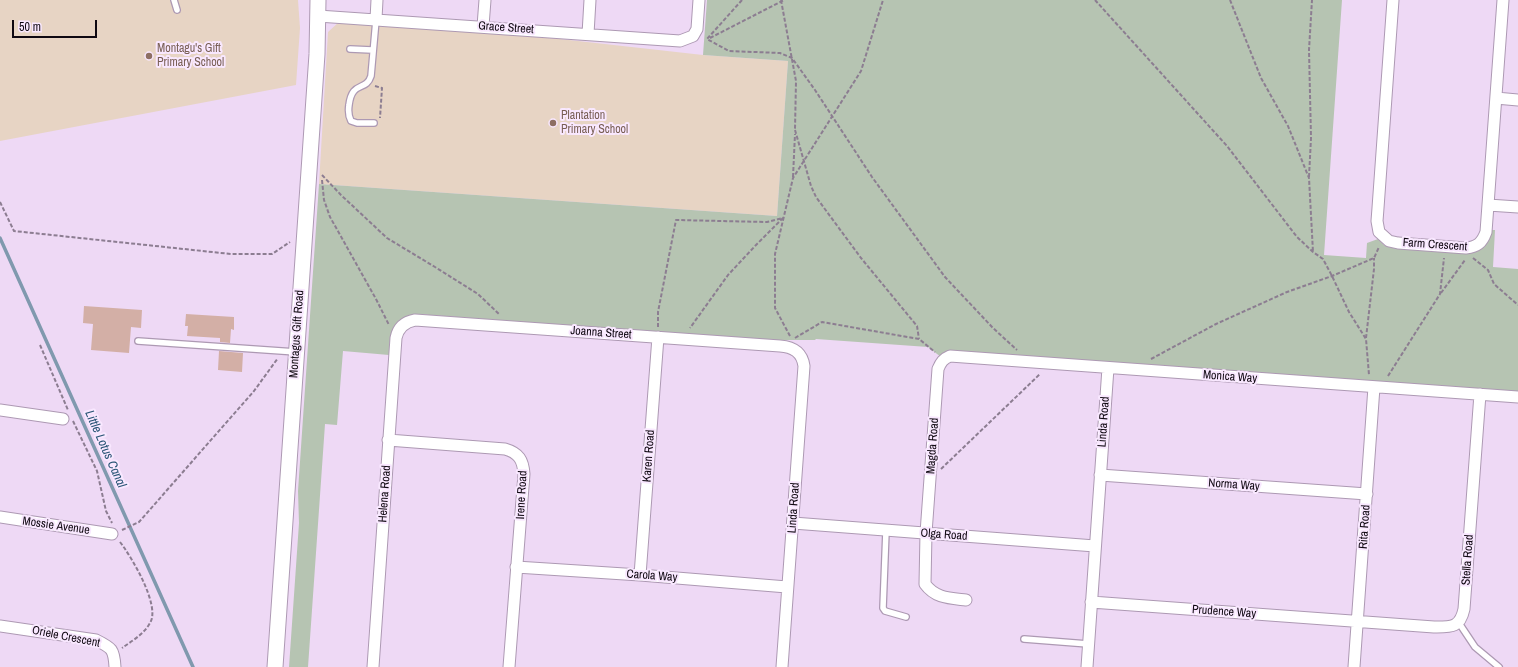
<!DOCTYPE html>
<html>
<head>
<meta charset="utf-8">
<style>
	body { margin:0 }
	#map { position:relative; width:1518px; height:667px; overflow:hidden; background:#eed9f5; font-family:"Archivo Narrow",sans-serif }
	canvas { display:block }
	.scale { position:absolute; left:12px; top:20px; width:85px; height:18px; box-sizing:border-box; border:2px solid #0f0811; border-top:0; padding-left:5px; font-size:12px; line-height:14px; white-space:nowrap; color:#0f0811; -webkit-text-stroke:3px #f9e8ff; paint-order:stroke }
</style>
</head>
<body>
<div id="map">
<canvas width="1518" height="667"></canvas>
<div class="scale">50 m</div>
</div>
<script>
const ctx = document.querySelector('canvas').getContext('2d');
ctx.lineJoin = 'round';
function paint(path, color) {
  ctx.fillStyle = color;
  ctx.fill(path, 'evenodd');
}
function strokePath(path, color, width, dash) {
  ctx.strokeStyle = color;
  ctx.lineWidth = width;
  ctx.lineCap = dash ? 'butt' : 'round';
  ctx.setLineDash(dash || []);
  ctx.stroke(path);
}
function label(font, color, halo, rows, align = 'center') {
  ctx.font = font + ' "Archivo Narrow",sans-serif';
  ctx.lineWidth = 4;
  ctx.setLineDash([]);
  ctx.textBaseline = 'middle';
  ctx.strokeStyle = halo;
  ctx.fillStyle = color;
  for (const [text, x, y, turn = 0] of rows) {
    ctx.save();
    ctx.translate(x, y);
    ctx.rotate((+turn || 0) * Math.PI / 180);
    ctx.textAlign = isNaN(turn) ? turn : align;
    if (halo) ctx.strokeText(text, 0, 0);
    ctx.fillText(text, 0, 0);
    ctx.restore();
  }
}
const education = new Path2D(`
	M0,0H298L300,28L296,85L0,141Z
	M339,22L560,39L703,55L788,61L777,216L319,184L328,32Z`);
const green = new Path2D(`
	M707,0H1342L1324,255L1366,258L1367,243L1378,239L1384,245L1392,248L1468,253C1482,251 1489,243 1492,230H1495L1493,267L1518,269V393L941,357L928,347L816,339L815,340H769L416,314C392,319 390,334 389,355L343,351L337,425L325,424L308,667H289L299,523L298,491L319,184L777,216L788,61L703,55Z`);
const stream = new Path2D(`
	M0,238L193,667`);
const building = new Path2D(`
	M84,306L142,310L141,328L131,327L129,353L91,350L93,324L83,323Z
	M186,314L234,317V330L231,329L230,343L220,342V338L187,336L188,326H185Z
	M219,351L243,353L242,372L218,370Z`);
const path = new Path2D(`
	M742,0L707,39L729,51L780,53L792,58L815,90L872,177L945,277L993,328L1017,350
	M781,0L796,81L795,129
	M1095,0L1227,146L1297,237L1313,252L1323,259L1332,276L1349,312L1366,339L1369,375
	M1230,0L1261,78L1288,126L1309,178L1313,252
	M710,38L784,0
	M375,86L382,88L380,118
	M795,130L811,186L816,197L861,258L917,326L919,339
	M322,175L341,195L387,238L435,267L478,294L500,315
	M793,177L795,134
	M1309,177L1311,138L1309,50L1312,0
	M322,180L324,200L330,217L376,299L389,325
	M0,202L14,231L231,254H272L290,242
	M1473,258L1488,270L1494,284L1518,305
	M1441,293L1465,260
	M658,327V312L676,220L767,222L783,218L756,245L728,275L690,328
	M790,336L775,308V254L793,178L861,71L883,0
	M795,338L822,322L919,339L935,352
	M1366,338L1374,269V258
	M40,345L68,410
	M1151,359L1216,324L1287,292L1332,276L1374,258L1379,247
	M1388,376L1440,294L1444,258
	M73,421L97,471L106,511L112,523
	M941,469L1040,374
	M122,530L139,522L254,391L278,358
	M120,542C131,556 161,606 150,623C144,634 132,641 122,648`);
const lane = new Path2D(`
	M174,0L177,10
	M350,49L372,50
	M374,123H357L351,121C348,115 348,111 349,105C352,80 366,92 371,76L376,20
	M138,341L296,352
	M886,531L883,608L885,611L906,617
	M1459,623L1475,647L1499,667
	M1024,639L1088,644`);
const street = new Path2D(`
	M1393,0L1378,208L1377,221L1379,232L1389,241L1398,243L1466,248C1477,247 1482,243 1486,232L1503,0
	M318,16L680,41L693,36L697,29L699,0
	M376,19L377,0
	M483,26L485,0
	M588,34L590,0
	M1496,98L1518,100
	M1488,205L1518,207
	M0,410L63,419
	M388,440L505,449C519,453 523,460 524,474L509,667
	M1100,475L1367,494
	M0,517L112,534
	M793,523L1095,546
	M516,567L640,575L787,587
	M640,575L658,337
	M966,600C949,598 935,598 925,584L926,533L938,369C941,362 943,359 950,356L1518,397
	M1091,602L1434,627C1451,627 1460,628 1464,609L1480,394
	M0,626L96,640C112,648 114,649 115,667
	M373,667L396,338C398,328 404,322 415,320L780,346C793,347 802,352 804,366L782,667
	M1087,667L1108,368
	M1354,667L1374,387`);
const secondary = new Path2D(`
	M275,667L317,54L318,0`);
const markers = [
	[149,56,4,"#8d6e63"],
	[553,123,4,"#8d6e63"]
];
const streetNames = [
	["Grace Street",506,28,4],
	["Farm Crescent",1435,245,4],
	["Joanna Street",601,333,4],
	["Montagus Gift Road",297,334,-86],
	["Monica Way",1230,377,4],
	["Linda Road",1104,422,-86],
	["Magda Road",933,446,-86],
	["Karen Road",649,456,-86],
	["Norma Way",1234,485,4],
	["Helena Road",385,494,-86],
	["Irene Road",522,495,-87],
	["Linda Road",794,508,-86],
	["Mossie Avenue",56,526,8],
	["Rita Road",1365,527,-86],
	["Olga Road",944,535,4],
	["Stella Road",1468,560,-86],
	["Carola Way",652,576,4],
	["Prudence Way",1224,612,4],
	["Oriele Crescent",66,637,11]
];
const educationNames = [
	["Montagu's Gift",157,49],
	["Primary School",157,63],
	["Plantation",561,116],
	["Primary School",561,130]
];
const waterNames = [
	["Little Lotus Canal",105,449,66]
];
paint(education, '#e7d4c4');
paint(green, '#b6c4b2');
strokePath(stream, '#8099ae', 3.5);
paint(building, '#d3afa6');
strokePath(lane, '#ad99b3', 8);
strokePath(street, '#ad99b3', 13);
strokePath(secondary, '#ad99b3', 17);
strokePath(path, '#8c7d91', 2, [4, 2]);
strokePath(lane, '#fff', 5.5);
strokePath(street, '#fff', 11);
strokePath(secondary, '#fff', 15);
for (const [x, y, r, color] of markers) {
  const dot = new Path2D();
  dot.arc(x, y, r, 0, 2 * Math.PI);
  ctx.fillStyle = color;
  ctx.fill(dot);
  strokePath(dot, '#f9e8ff', 1.5);
}
label('12px', '#0f0811', '#f9e8ff', streetNames);
label('12px', '#785e54', '#f9e8ff', educationNames, 'left');
label('italic 13px', '#2b5677', '#f9e8ff', waterNames);
</script>
</body>
</html>
